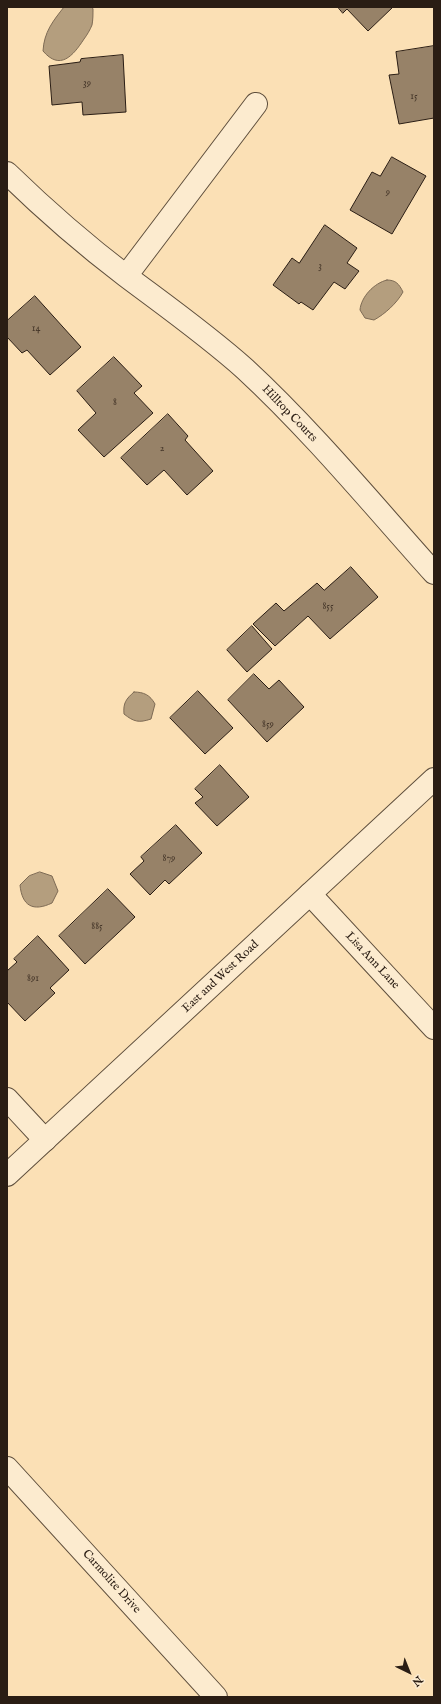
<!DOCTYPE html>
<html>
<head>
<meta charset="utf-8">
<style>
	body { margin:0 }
	#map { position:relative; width:441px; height:1704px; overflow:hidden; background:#fbe0b5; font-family:"IM FELL English",serif }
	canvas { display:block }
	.frame { position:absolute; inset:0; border:8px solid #2a1d14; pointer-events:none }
	.north { position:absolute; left:389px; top:1652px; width:40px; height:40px; -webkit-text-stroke:3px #fcebcf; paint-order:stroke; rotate:137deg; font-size:11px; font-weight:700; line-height:16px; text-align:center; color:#2a1d14 }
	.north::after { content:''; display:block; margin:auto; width:14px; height:18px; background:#2a1d14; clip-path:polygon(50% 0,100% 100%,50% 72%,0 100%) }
</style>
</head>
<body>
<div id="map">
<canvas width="441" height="1704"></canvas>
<div class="frame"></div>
<div class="north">N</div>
</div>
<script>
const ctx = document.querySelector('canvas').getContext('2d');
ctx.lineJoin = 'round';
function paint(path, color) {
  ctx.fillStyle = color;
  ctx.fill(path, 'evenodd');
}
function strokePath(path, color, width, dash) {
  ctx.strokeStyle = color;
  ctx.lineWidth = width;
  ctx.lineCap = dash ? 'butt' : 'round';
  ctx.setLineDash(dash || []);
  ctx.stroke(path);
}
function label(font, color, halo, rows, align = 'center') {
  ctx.font = font + ' "IM FELL English",serif';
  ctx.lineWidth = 3;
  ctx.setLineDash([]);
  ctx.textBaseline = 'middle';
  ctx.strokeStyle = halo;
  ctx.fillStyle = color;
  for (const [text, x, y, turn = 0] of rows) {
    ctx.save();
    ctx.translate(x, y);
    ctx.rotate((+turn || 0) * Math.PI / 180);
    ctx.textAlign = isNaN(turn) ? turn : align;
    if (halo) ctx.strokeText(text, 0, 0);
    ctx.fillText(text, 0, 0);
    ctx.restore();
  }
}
const water = new Path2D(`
	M64,7H92L93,9C93,14 93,20 92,25C90,30 87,35 84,39C73,56 60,71 43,51C44,32 53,21 64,7Z
	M387,280C396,280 399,284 403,292C397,303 385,314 374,320L365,318L360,310C361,297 374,283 387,280Z
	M134,692C144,692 150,695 155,704L151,719C139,723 134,722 124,714C123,703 126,699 134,692Z
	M40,872L52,876L58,891L52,903C33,912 22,906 20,885L29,876Z`);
const building = new Path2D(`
	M338,7H393L368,31L347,9L343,13Z
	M434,46V118L399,124L389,75L399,74L396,52Z
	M123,55L126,112L83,115L82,102L52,105L49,66L80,62L81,59Z
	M392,157L426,176L392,234L350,210L372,172L380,176Z
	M325,225L357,248L347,263L359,271L345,289L334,282L313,310L301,302L299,304L273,285L292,258L299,263Z
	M35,296L81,347L50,375L27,350L22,353L7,337V321Z
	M114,357L142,386L134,393L153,413L104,457L78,430L96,413L77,391Z
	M168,414L188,436L185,440L213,471L187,495L164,470L147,485L121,458Z
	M351,567L378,597L330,639L308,616L275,646L253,624L276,603L284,611L317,583L324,590Z
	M252,626L272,649L247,672L227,650Z
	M254,674L269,689L279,680L304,707L267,742L228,700Z
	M198,691L233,728L205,754L170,718Z
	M220,765L249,797L217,826L195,803L203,797L195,789Z
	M176,825L202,853L169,884L165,880L150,895L130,874L144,861L141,857Z
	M108,889L135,917L85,964L59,936Z
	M38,936L69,970L50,988L55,993L25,1021L7,1002V971L17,962L14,959Z`);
const minor = new Path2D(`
	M7,173C44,209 84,244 126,276C166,306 207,335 245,369C312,431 373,505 434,573
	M126,276L256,104
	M310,894L434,1028
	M7,1099L45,1140
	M7,1468L216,1697`);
const tertiary = new Path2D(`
	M7,1175L434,779`);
const numberNames = [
	["39",87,84],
	["15",414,97],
	["9",388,193],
	["3",320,267],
	["14",36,329],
	["8",115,403],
	["2",162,449],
	["855",328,607],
	["859",268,725],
	["879",169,859],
	["885",97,927],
	["891",33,979]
];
const streetNames = [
	["Hilltop Courts",289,414,46],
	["Lisa Ann Lane",372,961,47],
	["East and West Road",221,977,-43],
	["Carmolite Drive",111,1582,48]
];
paint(water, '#b49e7e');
strokePath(water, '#7d6a54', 1);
paint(building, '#978268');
strokePath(building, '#2a1d14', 1);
strokePath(minor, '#5e4e3c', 24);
strokePath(tertiary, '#5e4e3c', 24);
strokePath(minor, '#fcebcf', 22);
strokePath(tertiary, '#fcebcf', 22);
label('10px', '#453629', null, numberNames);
label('12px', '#2a1d14', '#fcebcf', streetNames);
</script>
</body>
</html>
